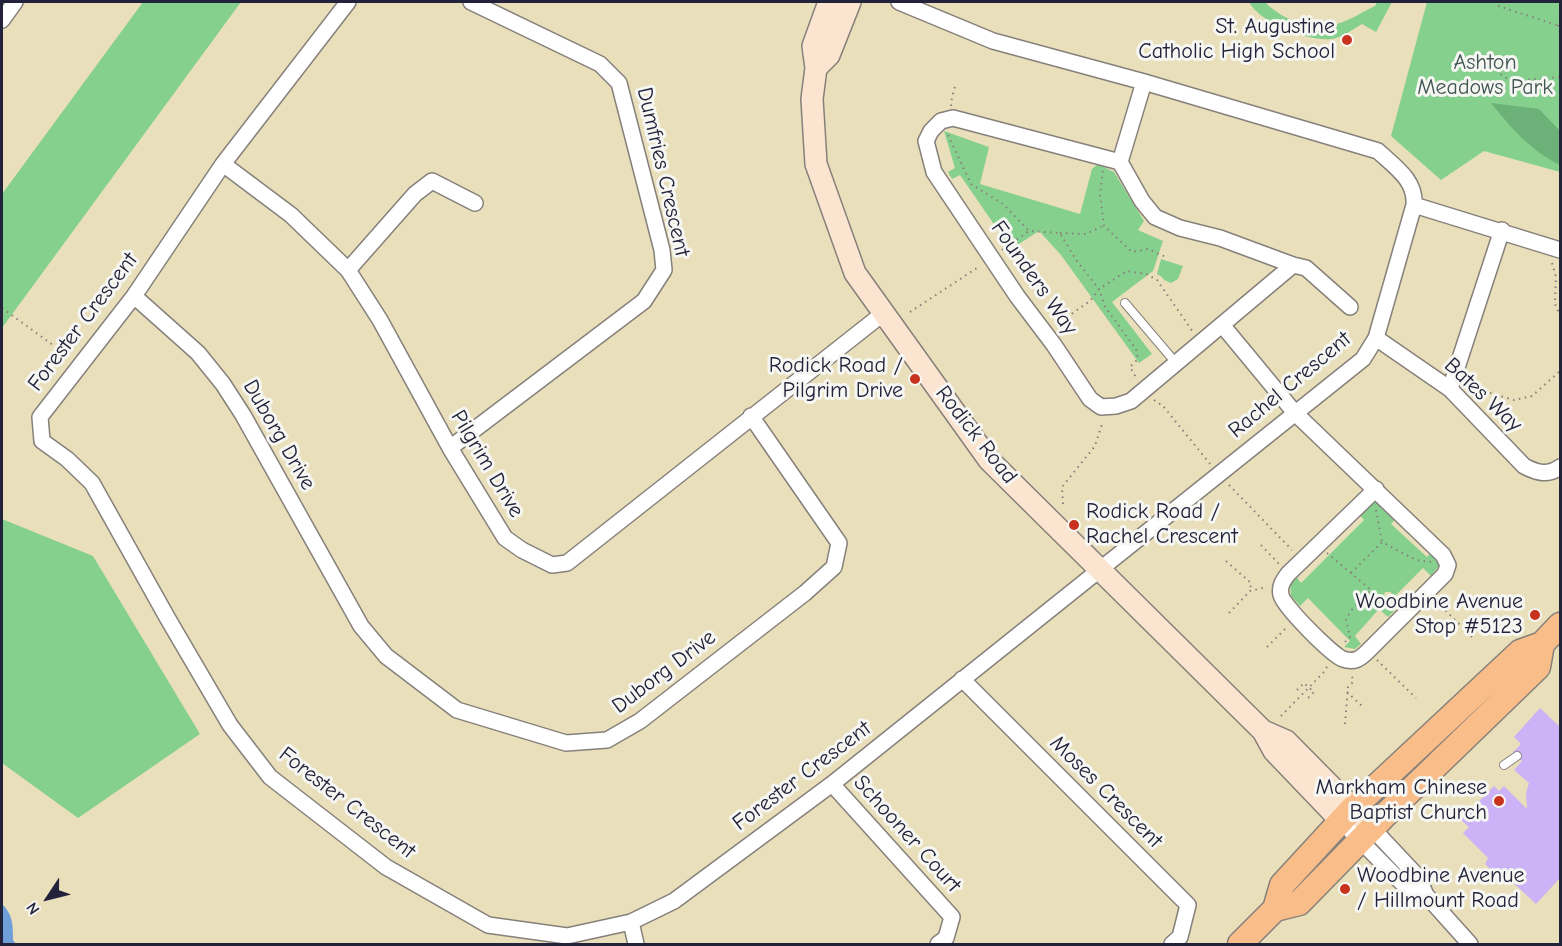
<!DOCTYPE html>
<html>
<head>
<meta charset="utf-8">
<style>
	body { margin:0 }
	#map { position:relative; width:1562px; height:946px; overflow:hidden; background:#eadfbb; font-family:"Comic Neue",sans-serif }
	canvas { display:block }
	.frame { position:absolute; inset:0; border:3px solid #22223b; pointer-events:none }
	.north { position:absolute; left:18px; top:868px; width:60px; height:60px; -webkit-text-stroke:4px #f6f6f2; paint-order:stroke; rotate:235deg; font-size:16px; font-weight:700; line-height:24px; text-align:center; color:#22223b }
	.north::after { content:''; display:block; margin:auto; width:21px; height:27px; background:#22223b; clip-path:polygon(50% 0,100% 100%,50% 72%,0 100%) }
</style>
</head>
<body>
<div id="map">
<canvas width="1562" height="946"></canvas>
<div class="frame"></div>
<div class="north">N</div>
</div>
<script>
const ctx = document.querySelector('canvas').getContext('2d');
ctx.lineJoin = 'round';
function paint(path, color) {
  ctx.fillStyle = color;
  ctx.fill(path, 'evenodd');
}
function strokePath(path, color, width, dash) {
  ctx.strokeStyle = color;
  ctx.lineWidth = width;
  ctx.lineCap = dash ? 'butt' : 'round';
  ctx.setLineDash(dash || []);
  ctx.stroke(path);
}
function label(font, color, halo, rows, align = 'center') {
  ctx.font = font + ' "Comic Neue",sans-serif';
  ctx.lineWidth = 6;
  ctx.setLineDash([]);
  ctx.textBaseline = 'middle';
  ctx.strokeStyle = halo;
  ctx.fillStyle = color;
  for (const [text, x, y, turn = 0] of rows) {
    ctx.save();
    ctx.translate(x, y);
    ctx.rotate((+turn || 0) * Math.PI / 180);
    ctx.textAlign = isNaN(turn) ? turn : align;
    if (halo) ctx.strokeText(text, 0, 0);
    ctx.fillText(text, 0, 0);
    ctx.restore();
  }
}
const green = new Path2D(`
	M143,2H241L2,328V194Z
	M1249,2H1265C1283,21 1314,31 1340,23C1352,19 1364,11 1375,6L1377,2H1392L1376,32L1362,24C1353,29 1343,37 1332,39C1309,42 1260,23 1249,2Z
	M1427,2H1560V172L1484,151L1441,180L1391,136Z
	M944,131L989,147L980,184L1080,214L1092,169L1098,164L1114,172L1144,221L1138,230L1163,241L1153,271L1112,302L1152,354L1139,363L1061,255L1039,231L1011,249L960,175L952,179L948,172L955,168Z
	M1161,259L1183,266L1178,279L1171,283L1164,280L1162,277L1157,274Z
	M1377,496L1399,515L1391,524L1427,557L1435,549L1438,555V567L1431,576L1423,568L1395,596L1390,592H1385L1384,595L1396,609L1388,617L1379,609L1355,636L1361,644L1355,649L1344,647L1350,641L1308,598L1300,606L1291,596L1290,583L1295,575L1301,583L1364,520L1357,512Z
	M2,519L93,556L200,734L78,818L2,763Z`);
const forest = new Path2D(`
	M1491,103L1539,109L1560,131V165C1531,151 1511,128 1491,103Z`);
const water = new Path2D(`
	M2,904C13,914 13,926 13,940L16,944H2Z`);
const building = new Path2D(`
	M1540,708L1560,727V878L1536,904L1507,877L1503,881L1485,864L1488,858L1463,833L1469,827L1461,820L1494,786L1499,791L1504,786L1527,809L1526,793L1529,783L1514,770L1522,761L1513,752L1521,744L1514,737Z`);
const path = new Path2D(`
	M1498,6L1560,26
	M1558,25L1560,33
	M1491,67L1510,81L1560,77
	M951,106L952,97L956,83
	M948,135L971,184L1003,204L1029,231
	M1103,171L1100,194L1104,226L1132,252L1148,249L1168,258
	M1060,233L1086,234L1103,226
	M1002,250L1029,231L1060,233L1076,260L1099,289L1105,307L1136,349L1138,359L1130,367L1137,379
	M1552,263L1556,277L1555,304L1560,315
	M2,308L68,356
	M910,312L980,266
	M1057,324L1090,301L1099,289L1127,271L1146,274L1157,280L1193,332
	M1467,386L1514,400L1532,396L1560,371
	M1154,400L1163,406L1211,465
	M1229,485L1292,550
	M1063,504L1062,487L1095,446L1103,421
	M1376,510L1382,542
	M1261,545L1280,565
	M1327,553L1371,590L1353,608L1346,619L1350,637L1344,643
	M1226,561L1251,583L1250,591
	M1351,573L1382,542L1416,560L1431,562
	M1437,602L1475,640
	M1229,613L1250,591L1267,587
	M1267,647L1288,626
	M1377,660L1416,698
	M1297,690L1304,683L1314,692L1308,698
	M1347,692L1362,706
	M1281,716L1324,672L1328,665
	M1345,724L1348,687L1353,682L1352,675`);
const lane = new Path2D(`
	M1125,303L1176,363
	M1504,765L1517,756`);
const street = new Path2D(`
	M348,2L223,164L134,296L40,417L42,441L67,459L92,483L168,619L230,725L270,777L386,867L488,925L567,936L631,922L674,901L832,784L1363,359L1376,338L1414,205C1416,180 1395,167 1378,151L1144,82L993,41L899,2
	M2,20L15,2
	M1144,82L1120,162L1142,201L1155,217L1180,228L1220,238L1293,265L1306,268L1350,307
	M1120,162L953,118L941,121L931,131L926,141L934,172L1017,296L1054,345L1090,399L1101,407L1116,406L1131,401L1293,265
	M223,164L291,215L348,270L380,320L450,448L505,538L522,550L552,565L567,563L885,312
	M1414,205L1560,250
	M348,270L415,194L432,181L475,203
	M134,296L198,353L223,384L243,415L361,626L386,656L457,710L566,743L607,740L640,721L805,593L834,567L839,543L751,416
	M1223,326L1295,413L1443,555L1448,565L1445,574L1368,651C1360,659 1354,663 1343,659C1332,655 1283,606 1281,595C1279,586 1283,581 1288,574L1376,489
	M1376,338L1450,389L1524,466C1537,473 1548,476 1560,467
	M1450,389L1502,230
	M450,448L644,301L664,270L662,250L619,83L600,64L471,2
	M962,679L1188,905L1180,937L1172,944
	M832,784L952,917L946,938L938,944
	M1341,821L1407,888L1426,895
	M1372,828L1418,877L1426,895L1470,944
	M631,922L636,944`);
const secondary = new Path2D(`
	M829,2L813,46L816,68L812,99L816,164L855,273L989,460L1263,731L1274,751L1341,821
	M816,68L829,55L850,2
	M1263,731L1286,741L1372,828`);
const primary = new Path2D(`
	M1275,909L1299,903L1385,815L1538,667L1542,644
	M1240,944L1275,909L1282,885L1352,809L1520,652L1542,644L1560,625`);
const markers = [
	[1347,40,6,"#c8321e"],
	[915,379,6,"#c8321e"],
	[1074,525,6,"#c8321e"],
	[1535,615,6,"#c8321e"],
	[1499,801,6,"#c8321e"],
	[1345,889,6,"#c8321e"]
];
const poiNames = [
	["St. Augustine",1335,27],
	["Catholic High School",1335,52],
	["Rodick Road /",903,366],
	["Pilgrim Drive",903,391],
	["Rodick Road /",1086,512,"left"],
	["Rachel Crescent",1086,537,"left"],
	["Woodbine Avenue",1523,602],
	["Stop #5123",1523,627],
	["Markham Chinese",1487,788],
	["Baptist Church",1487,813],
	["Woodbine Avenue",1357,876,"left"],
	["/ Hillmount Road",1357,901,"left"]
];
const parkNames = [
	["Ashton",1485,63],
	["Meadows Park",1485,88]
];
const streetNames = [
	["Dumfries Crescent",663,172,77],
	["Founders Way",1034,278,55],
	["Forester Crescent",83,322,-53],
	["Rachel Crescent",1290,385,-40],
	["Bates Way",1483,395,43],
	["Duborg Drive",279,435,60],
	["Rodick Road",976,435,52],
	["Pilgrim Drive",487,464,59],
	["Duborg Drive",664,672,-37],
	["Forester Crescent",802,776,-37],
	["Moses Crescent",1106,792,45],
	["Forester Crescent",347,803,38],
	["Schooner Court",907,834,48]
];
paint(green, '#86d08d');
paint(forest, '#6cb278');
paint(water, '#6fa0d9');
paint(building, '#ccb2f6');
strokePath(lane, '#86807b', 10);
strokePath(street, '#86807b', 18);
strokePath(secondary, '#86807b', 24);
strokePath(primary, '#86807b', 27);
strokePath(path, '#86807b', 2, [1.5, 4.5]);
strokePath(lane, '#fff', 8);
strokePath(street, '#fff', 15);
strokePath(secondary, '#fce5d0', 21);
strokePath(primary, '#f8bd89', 24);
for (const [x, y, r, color] of markers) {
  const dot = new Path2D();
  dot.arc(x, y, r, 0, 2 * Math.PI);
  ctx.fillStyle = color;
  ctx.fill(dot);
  strokePath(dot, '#f6f6f2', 2);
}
label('22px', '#22223b', '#f6f6f2', poiNames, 'right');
label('22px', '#405654', '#f6f6f2', parkNames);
label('22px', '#22223b', '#f6f6f2', streetNames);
</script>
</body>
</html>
